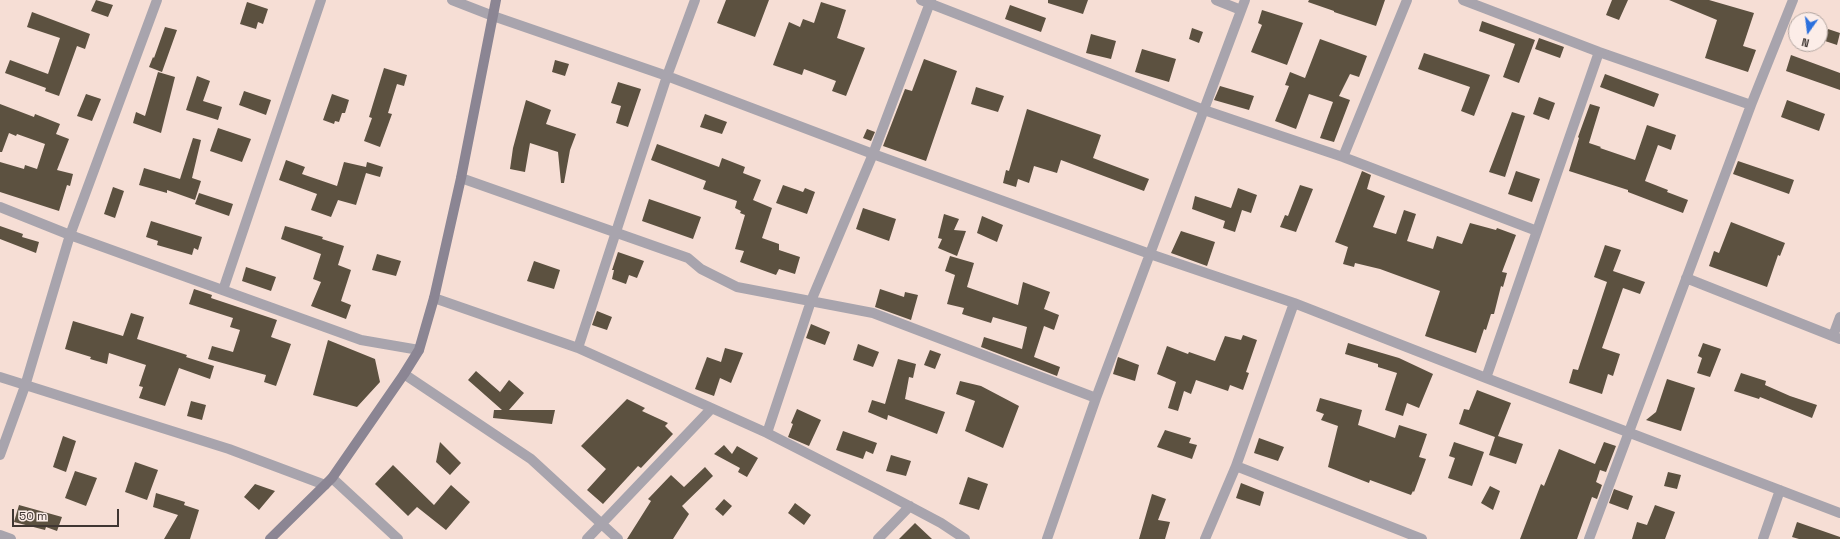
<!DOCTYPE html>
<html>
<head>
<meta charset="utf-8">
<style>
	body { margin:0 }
	#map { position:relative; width:1840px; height:539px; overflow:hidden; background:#f6ded5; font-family:"Space Grotesk",sans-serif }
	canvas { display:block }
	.north { position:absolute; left:1788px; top:12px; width:40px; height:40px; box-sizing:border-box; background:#fcede8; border:1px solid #b0a49f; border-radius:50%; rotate:194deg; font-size:11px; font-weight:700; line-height:16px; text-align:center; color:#3f3632 }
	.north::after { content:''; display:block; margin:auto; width:14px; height:18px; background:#2c70dd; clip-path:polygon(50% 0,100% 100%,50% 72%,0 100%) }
	.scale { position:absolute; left:12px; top:509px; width:107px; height:18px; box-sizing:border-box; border:2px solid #3f3632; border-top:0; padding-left:5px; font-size:12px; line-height:14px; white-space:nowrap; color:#3f3632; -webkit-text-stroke:3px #fcede8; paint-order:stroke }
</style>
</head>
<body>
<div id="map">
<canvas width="1840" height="539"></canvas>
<div class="north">N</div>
<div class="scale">50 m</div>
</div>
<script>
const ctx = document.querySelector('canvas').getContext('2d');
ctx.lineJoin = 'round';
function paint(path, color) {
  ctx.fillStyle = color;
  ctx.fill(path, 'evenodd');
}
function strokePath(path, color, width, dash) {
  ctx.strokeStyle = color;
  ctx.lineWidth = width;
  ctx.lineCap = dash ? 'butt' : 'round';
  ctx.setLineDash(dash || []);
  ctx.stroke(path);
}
const building = new Path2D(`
	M96,0L113,5L108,17L91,11Z
	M726,0H769L755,37L717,23Z
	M1048,0H1088L1083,14L1048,3Z
	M1309,0H1385L1376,26L1334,12V11L1308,2Z
	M1612,0H1628L1619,20L1606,15Z
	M1669,0H1709L1754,13L1743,46L1756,50L1748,72L1705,58L1717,20Z
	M247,2L268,9L263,24L258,22L256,29L240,24Z
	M821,2L846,10L837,38L865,48L846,96L832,91L836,81L804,69L802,75L773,65L789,22L800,27L803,19L814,23Z
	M1010,5L1046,18L1041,32L1005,19Z
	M1262,10L1303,23L1287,65L1251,52L1262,25L1258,23Z
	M32,12L90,34L85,49L77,46L59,96L45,91L46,88L5,73L10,60L48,74L60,38L27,27Z
	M1482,21L1535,40L1519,83L1503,77L1515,44L1479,31Z
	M165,27L177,30L162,72L149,67L153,57L154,58Z
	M1192,28L1203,32L1199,43L1189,39Z
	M1828,29L1840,33L1837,45L1825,41Z
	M1091,34L1116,41L1111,59L1086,53Z
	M1539,38L1564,47L1560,58L1535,49Z
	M1320,39L1367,56L1359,77L1350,74L1339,96L1350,100L1334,142L1320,138L1333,102L1309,94L1296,129L1275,121L1289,86L1285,85L1290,72L1305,78Z
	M1142,49L1176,59L1169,82L1135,72Z
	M1424,53L1490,75L1474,116L1461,111L1470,87L1418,69Z
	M1791,55L1840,73V90L1786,71Z
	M924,59L957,71L926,161L883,146L905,89L912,91Z
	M555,60L569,64L565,76L552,72Z
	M384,68L407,75L404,86L397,84L388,113L392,114L380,147L364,141L372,118L369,117Z
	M158,72L175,77L161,133L133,123L136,112L145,116Z
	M1605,74L1659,94L1654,107L1600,87Z
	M197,76L210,81L203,101L222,107L218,120L186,110Z
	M618,82L641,89L628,127L616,123L621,106L611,103Z
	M1220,86L1254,96L1249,110L1214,100Z
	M976,87L1004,96L998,112L971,104Z
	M244,91L271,100L266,115L239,105Z
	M86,94L101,99L92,121L77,116Z
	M332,94L349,100L345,113H342L339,122L335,121L334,124L323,120Z
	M1539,97L1555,103L1549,120L1533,114Z
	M526,100L551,110L546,124L576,134L570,150L564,183H561L558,152L530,143L525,172L510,169L513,148Z
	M1787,100L1825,114L1819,131L1781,117Z
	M0,104L34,117L35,114L60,124L56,134L69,139L57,170L73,174L70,186L67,185L59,211L0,192V162L24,169L25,165L37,169L45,144L17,134L16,136L9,133L2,152H0Z
	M1590,104L1600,107L1589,143L1601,147L1600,148L1635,160L1647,125L1676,135L1671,150L1658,145L1645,181L1668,190L1667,192L1688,200L1683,213L1628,192V190L1569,171L1579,138L1578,137Z
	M1027,109L1101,135L1093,158L1149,179L1144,191L1061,160L1057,173L1034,166L1029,183L1018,179L1016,187L1003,183L1006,170L1009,171Z
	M1512,112L1525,116L1505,177L1489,172Z
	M705,114L727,122L722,134L700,127Z
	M218,128L251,139L242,162L210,151Z
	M867,129L875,132L871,141L863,138Z
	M193,138L201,140L192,178L201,181L195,200L167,190V193L139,185L144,168L180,179Z
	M657,144L719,167L722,158L745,167L743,173L761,180L753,200L772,208L762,238L779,244V250L800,257L795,274L779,269L776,275L740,262L744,251L735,249L745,215L740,213L741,211L735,208L737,201L703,189L706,181L651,160Z
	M286,160L305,167L302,174L337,186L344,162L366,167L367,162L383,167L380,177L366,173L356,205L338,200L331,217L311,210L317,194L279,180Z
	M1738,161L1794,180L1789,194L1733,174Z
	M1362,171L1371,175L1367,189L1385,196L1373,227L1396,234L1404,210L1416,214L1407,241L1433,249L1437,236L1462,244L1470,223L1496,230L1497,228L1516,235L1502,272L1507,273L1503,287L1501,286L1494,314H1491L1486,330L1484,329L1476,353L1425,336L1440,291L1380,269L1355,263L1354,267L1343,264L1348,247L1335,242Z
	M1516,171L1540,179L1532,202L1508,194Z
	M783,185L803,192L805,188L815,192L807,214L776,203Z
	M1300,185L1313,189L1296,232L1280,227L1285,215L1288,216Z
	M113,187L124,191L115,218L104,214Z
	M1238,188L1257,195L1251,213L1242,210L1235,232L1223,228L1225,221L1192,209L1195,196L1231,208Z
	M199,193L233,204L229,216L195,204Z
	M649,199L701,217L693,239L642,221Z
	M863,208L896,219L889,241L856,229Z
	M944,214L959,219L954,230L966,231L957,256L938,248L942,239L938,238Z
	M982,216L1003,225L997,242L977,233Z
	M151,221L202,237L198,250L194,248L192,255L157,245L158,241L146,237Z
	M1731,222L1785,243L1780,256L1778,255L1767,287L1709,266L1714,251L1719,253Z
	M0,226L23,234L22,237L39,242L36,253L0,239Z
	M285,226L323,237L322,239L344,246L338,265L351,270L341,301L351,305L346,319L311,306L321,282L313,279L321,254L281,239Z
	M1181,231L1215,242L1207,266L1171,253Z
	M1605,245L1621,250L1613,271L1645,282L1640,294L1623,288L1602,348L1620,354L1613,376L1608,374L1602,394L1569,383L1573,369L1578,370L1607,282L1594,277Z
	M618,252L644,261L637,278L629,275L626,284L612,279L614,270H612Z
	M377,254L401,261L396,276L372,270Z
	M950,256L974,263L967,287L1018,305L1023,282L1050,292L1044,309L1059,315L1054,330L1044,326L1034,357L1060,367L1057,376L981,347L984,337L1022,349L1027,327L993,317L991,323L962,314L964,308L947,304L955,275L945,271Z
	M534,261L560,270L554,289L527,281Z
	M246,267L276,277L271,291L242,281Z
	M194,289L212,295L211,298L277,320L271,337L291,344L276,386L264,382L266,375L208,359L212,346L233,352L240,330L230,327L233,318L189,304Z
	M880,289L904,297L905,292L918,295L911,320L875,307Z
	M597,311L612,317L607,330L592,325Z
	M131,313L144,317L137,339L187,355L186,357L214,366L210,379L179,368L165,406L139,398L143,387L139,386L146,365L109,353L107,364L90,359L91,357L65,349L73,321L123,336Z
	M811,324L830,332L825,345L806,338Z
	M1243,335L1257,340L1246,372L1249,373L1243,390L1230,385L1228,391L1196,380L1191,394L1184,391L1178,411L1168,408L1176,382L1157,374L1167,346L1188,354L1189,352L1215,361L1225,336L1241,340Z
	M328,340L375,359L380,382L357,407L313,395Z
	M1348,343L1399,358L1433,374L1419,408L1407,403L1403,416L1385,410L1397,373L1378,367V364L1345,354Z
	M1703,343L1721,349L1710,377L1697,373L1702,358L1698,356Z
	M858,344L879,352L873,367L853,360Z
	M725,348L743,353L731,383L720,378L714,396L695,389L707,357L721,362Z
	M930,350L941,354L935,369L924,365Z
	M1118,357L1139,365L1135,381L1113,374Z
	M898,359L916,364L913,378L909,377L905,399L945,412L937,434L888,415L887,420L868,412L872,400L885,404Z
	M476,371L500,392L509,380L524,393L509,410H555L552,424L493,418L494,410H502L468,380Z
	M1741,373L1766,381L1765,385L1790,396L1817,405L1812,418L1760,397L1759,399L1734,391Z
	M1667,379L1695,388L1681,431L1646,420L1656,412Z
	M960,381L981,386L1019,406L1003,448L965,431L975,401L956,394Z
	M1477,390L1511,403L1498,436L1523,444L1516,464L1489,455L1495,437L1459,424L1464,409L1469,410Z
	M1320,398L1362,410L1358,425L1395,438L1399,425L1427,434L1419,457L1426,459L1414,492L1413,491L1411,495L1370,480L1369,483L1328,467L1338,426L1321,420L1324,414L1316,411Z
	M627,399L645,408L642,411L668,423L665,426L673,434L641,468L638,466L603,504L587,490L606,469L581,446Z
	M191,401L206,405L202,420L187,416Z
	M797,409L821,420L809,446L788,437L793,424L791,423Z
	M1165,430L1191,438L1189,443L1197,445L1192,459L1157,447Z
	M843,431L877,443L873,454L866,451L863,459L836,450Z
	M63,436L76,441L66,472L53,467Z
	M1259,438L1284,447L1278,461L1254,453Z
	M440,442L461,463L450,475L436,462Z
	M1454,442L1484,452L1472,486L1448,478L1455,458L1449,456Z
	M1604,442L1616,446L1606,472L1600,470L1596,482L1602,485L1597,499L1592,497L1577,539H1520L1541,484L1544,486L1559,449L1595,464Z
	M724,445L732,454L737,446L758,458L747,477L738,472L740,468L714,454Z
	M891,455L911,461L906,476L886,471Z
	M135,462L158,470L147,500L125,492Z
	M393,465L434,505L451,485L470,502L446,530L417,507L408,516L375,484Z
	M705,467L713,476L682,506L689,514L673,539H627L651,501L648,499L671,475L684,487Z
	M75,471L97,478L86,506L65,498Z
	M1668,472L1681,475L1677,489L1664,486Z
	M968,477L988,484L979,510L959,504Z
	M1241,483L1264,492L1260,506L1236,498Z
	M255,484L275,491L259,510L244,497Z
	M1490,486L1500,491L1493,510L1481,503Z
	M1614,489L1633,496L1628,510L1609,503Z
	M156,493L185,502L184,505L199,510L190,539H164L178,515L153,507Z
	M1152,494L1166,499L1158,520L1170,522L1165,539H1139Z
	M724,499L732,506L723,516L715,509Z
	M795,503L811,515L804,525L788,513Z
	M19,505L62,517L57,531L46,527L45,530L14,522Z
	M1655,505L1675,512L1665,539H1632L1637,522L1647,525Z
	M1797,522L1840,537V539H1799L1792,537Z
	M915,523L932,539H899Z`);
const street = new Path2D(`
	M452,0L493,16L667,76L873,154L1150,254L1294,303L1486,378L1840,513
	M921,0L1204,110L1343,157L1537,231
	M1216,0L1241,10
	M1463,0L1599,52L1751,105
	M1343,157L1407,0
	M461,178L688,258L701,269L737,287L873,313L1096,398
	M0,207L70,235L361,340L419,350
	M1686,278L1840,339
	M223,290L321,0
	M434,298L578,348L767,433L877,489L941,523L965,539
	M1833,336L1840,317
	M578,348L667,76L695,0
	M404,374L531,459L618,539
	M0,377L229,449L325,485
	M1486,378L1599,52
	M767,433L811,301L873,154L931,0
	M0,455L25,386L70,235L157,0
	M1236,466L1422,539
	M332,478L398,539
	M0,535L11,539
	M587,539L711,409
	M878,539L910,506
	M1047,539L1096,398L1245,0
	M1205,539L1236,466L1294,303
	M1589,539L1751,105L1793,0
	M1763,539L1780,490`);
const secondary = new Path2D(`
	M270,539L332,478L404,374L419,350L434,298L461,178L496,0`);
paint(building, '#5c5140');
strokePath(street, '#a8a4ad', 10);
strokePath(secondary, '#8b8593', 10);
</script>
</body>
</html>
